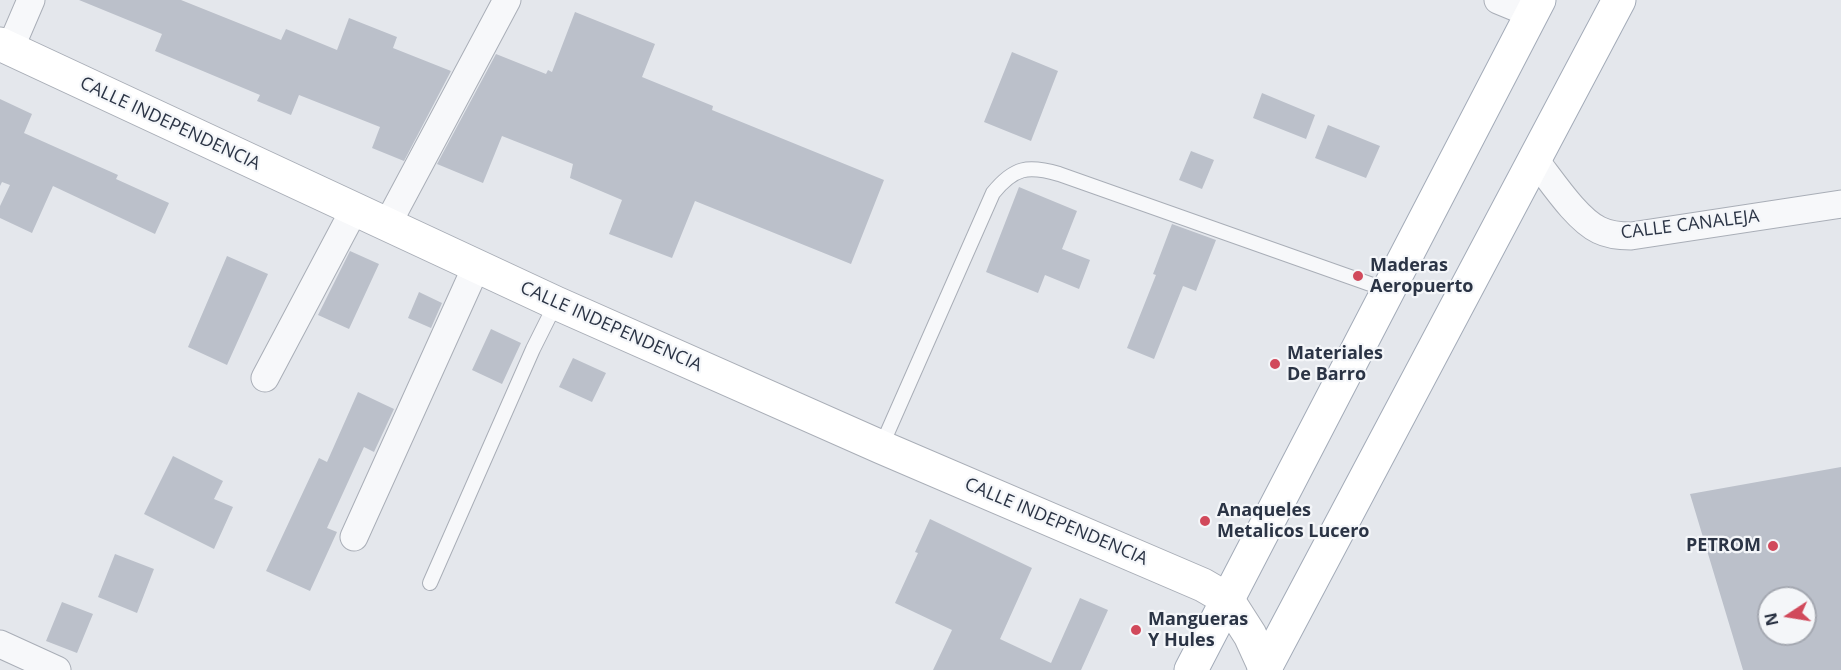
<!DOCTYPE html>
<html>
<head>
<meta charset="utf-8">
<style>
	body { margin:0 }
	#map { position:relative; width:1841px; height:670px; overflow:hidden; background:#e4e7ec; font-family:"Open Sans",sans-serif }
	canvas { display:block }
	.north { position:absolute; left:1757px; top:586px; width:60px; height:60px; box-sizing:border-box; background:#f4f6f9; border:2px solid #a4a8b1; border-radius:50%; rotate:258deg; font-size:16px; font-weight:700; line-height:24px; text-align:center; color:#2b3445 }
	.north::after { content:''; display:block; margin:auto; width:21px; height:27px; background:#d1495b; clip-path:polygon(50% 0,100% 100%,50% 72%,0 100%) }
</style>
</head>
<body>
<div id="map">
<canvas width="1841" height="670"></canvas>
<div class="north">N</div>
</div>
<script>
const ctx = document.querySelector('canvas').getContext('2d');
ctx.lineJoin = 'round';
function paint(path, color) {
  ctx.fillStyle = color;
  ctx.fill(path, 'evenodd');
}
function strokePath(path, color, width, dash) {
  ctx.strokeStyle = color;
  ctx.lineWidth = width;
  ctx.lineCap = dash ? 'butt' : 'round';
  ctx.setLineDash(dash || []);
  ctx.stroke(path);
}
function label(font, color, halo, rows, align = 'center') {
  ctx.font = font + ' "Open Sans",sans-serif';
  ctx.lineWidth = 4.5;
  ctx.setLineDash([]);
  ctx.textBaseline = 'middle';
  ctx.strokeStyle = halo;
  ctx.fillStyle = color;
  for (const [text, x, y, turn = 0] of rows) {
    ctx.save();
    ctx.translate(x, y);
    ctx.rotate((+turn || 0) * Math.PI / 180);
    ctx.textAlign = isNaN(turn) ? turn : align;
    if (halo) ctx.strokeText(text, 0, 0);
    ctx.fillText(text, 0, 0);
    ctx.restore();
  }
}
const building = new Path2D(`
	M79,0H181L281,40L286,29L337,50L349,18L397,37L393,48L451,71L404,161L372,148L380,127L299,95L291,115L257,101L260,95L155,51L162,34Z
	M575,12L655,44L642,77L713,106L712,110L884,180L851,264L695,201L672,258L609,234L622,200L570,178L573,164L502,136L483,183L437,164L496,54L546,74L548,70L552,72Z
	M1012,52L1058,71L1031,141L984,122Z
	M1262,93L1315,115L1306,139L1253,118Z
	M0,99L32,114L24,133L118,175L116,179L169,203L155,234L53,186L32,233L0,218V206L10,185L2,182L0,186Z
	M1328,125L1380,146L1366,178L1315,158Z
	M1191,151L1214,160L1202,189L1179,180Z
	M1019,187L1077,211L1062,249L1090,260L1079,289L1045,275L1038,293L986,272Z
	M1172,224L1216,240L1196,291L1183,286L1154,359L1127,348L1156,275L1153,274Z
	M350,251L379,264L349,329L318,315Z
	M227,256L268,274L227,365L188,347Z
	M419,292L442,303L431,328L408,318Z
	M491,329L521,343L502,384L472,370Z
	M573,358L606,373L592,402L559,387Z
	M358,392L394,409L374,452L364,447L327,528L337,532L310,591L266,571L319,458L327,462Z
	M173,456L223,481L214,499L233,507L214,549L144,514Z
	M1841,467V670H1743L1690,494ZM1769,598H1805V634H1769Z
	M930,519L1032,568L1000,639L1051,663L1080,598L1108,610L1081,670H933L952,630L895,603L918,553L915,552Z
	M115,554L154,569L137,613L98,597Z
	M62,602L93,614L77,653L46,641Z`);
const lane = new Path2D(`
	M881,447L993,193C1014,167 1028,165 1059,174L1387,290
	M430,583L533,349L556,303`);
const street = new Path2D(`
	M1498,0L1532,14
	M10,49L31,0
	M1535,160C1551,180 1576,219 1599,230C1609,235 1620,236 1631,236L1841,204
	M387,225L507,0
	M265,378L354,210
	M354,537L476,267
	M0,644L57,670`);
const secondary = new Path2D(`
	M0,44L556,303L881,447L1203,585L1227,599L1250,635L1266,670`);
const primary = new Path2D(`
	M1191,670L1539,0
	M1264,670L1619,0`);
const markers = [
	[1358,276,6,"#d1495b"],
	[1275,364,6,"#d1495b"],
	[1205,521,6,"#d1495b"],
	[1773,546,6,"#d1495b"],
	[1136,630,6,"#d1495b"]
];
const streetNames = [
	["CALLE INDEPENDENCIA",170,124,25],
	["CALLE CANALEJA",1690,225,-7],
	["CALLE INDEPENDENCIA",611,327,24],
	["CALLE INDEPENDENCIA",1056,522,23]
];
const poiNames = [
	["Maderas",1370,266],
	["Aeropuerto",1370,287],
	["Materiales",1287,354],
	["De Barro",1287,375],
	["Anaqueles",1217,511],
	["Metalicos Lucero",1217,532],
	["PETROM",1761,546,"right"],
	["Mangueras",1148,620],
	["Y Hules",1148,641]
];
paint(building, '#bbc0ca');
strokePath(lane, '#a9aeb7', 16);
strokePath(street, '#a9aeb7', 29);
strokePath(secondary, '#a9aeb7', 35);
strokePath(primary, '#a3abb8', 35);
strokePath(lane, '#f7f8fa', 14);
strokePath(street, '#f7f8fa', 27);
strokePath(secondary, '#fff', 33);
strokePath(primary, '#fff', 33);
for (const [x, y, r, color] of markers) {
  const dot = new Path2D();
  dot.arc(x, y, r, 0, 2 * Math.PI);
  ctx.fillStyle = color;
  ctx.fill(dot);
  strokePath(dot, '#f4f6f9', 2);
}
label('18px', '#2b3445', '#f4f6f9', streetNames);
label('bold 18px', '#2b3445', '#f4f6f9', poiNames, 'left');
</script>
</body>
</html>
